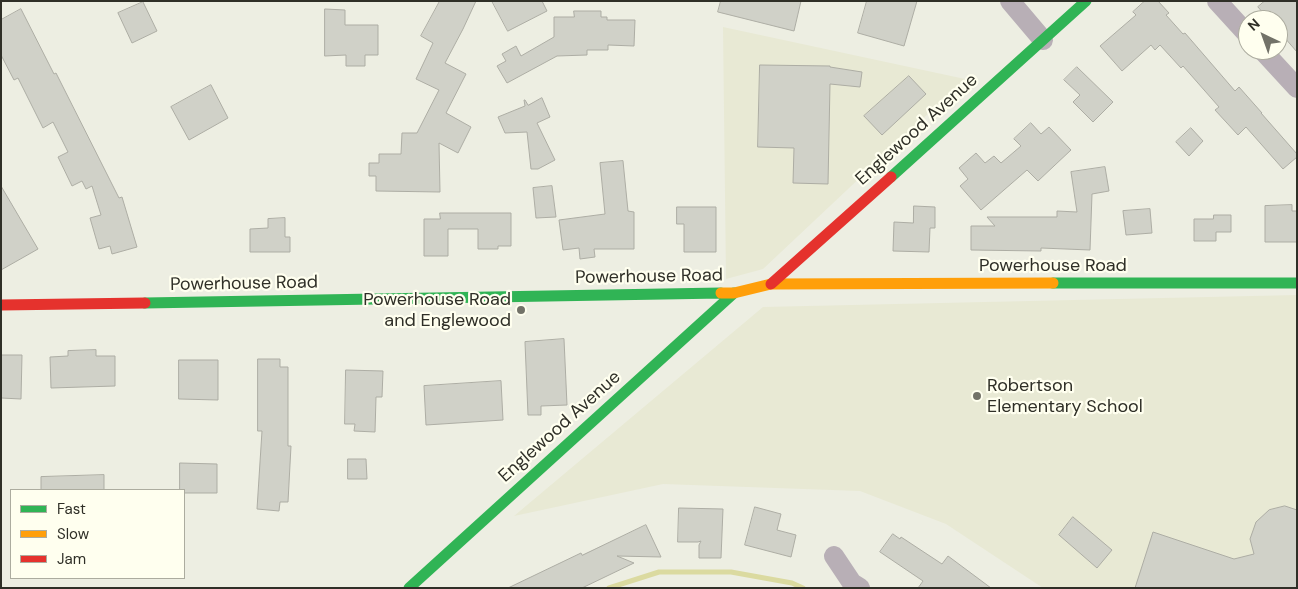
<!DOCTYPE html>
<html>
<head>
<meta charset="utf-8">
<style>
	body { margin:0 }
	#map { position:relative; width:1298px; height:589px; overflow:hidden; background:#edeee2; font-family:"DM Sans",sans-serif }
	canvas { display:block }
	.frame { position:absolute; inset:0; border:2px solid #2f2f27; pointer-events:none }
	.legend { position:absolute; left:10px; top:489px; width:175px; height:90px; box-sizing:border-box; background:#ffffef; border:1px solid #acac9f; margin:0; padding:6px 9px; list-style:none; font-size:15px; color:#2f2f27 }
	.legend li { display:flex; align-items:center; gap:10px; height:25px }
	.legend b { width:25px; border:1px solid #acac9f }
	.north { position:absolute; left:1238px; top:10px; width:50px; height:50px; box-sizing:border-box; background:#ffffef; border:1px solid #acac9f; border-radius:50%; rotate:318deg; font-size:14px; font-weight:700; line-height:20px; text-align:center; color:#2f2f27 }
	.north::after { content:''; display:block; margin:auto; width:18px; height:22px; background:#727268; clip-path:polygon(50% 0,100% 100%,50% 72%,0 100%) }
</style>
</head>
<body>
<div id="map">
<canvas width="1298" height="589"></canvas>
<div class="frame"></div>
<ul class="legend">
<li><b style="height:6px;background:#30b455"></b>Fast</li>
<li><b style="height:6px;background:#ff9f0a"></b>Slow</li>
<li><b style="height:6px;background:#e5322d"></b>Jam</li>
</ul>
<div class="north">N</div>
</div>
<script>
const ctx = document.querySelector('canvas').getContext('2d');
ctx.lineJoin = 'round';
function paint(path, color) {
  ctx.fillStyle = color;
  ctx.fill(path, 'evenodd');
}
function strokePath(path, color, width, dash) {
  ctx.strokeStyle = color;
  ctx.lineWidth = width;
  ctx.lineCap = dash ? 'butt' : 'round';
  ctx.setLineDash(dash || []);
  ctx.stroke(path);
}
function label(font, color, halo, rows, align = 'center') {
  ctx.font = font + ' "DM Sans",sans-serif';
  ctx.lineWidth = 4.5;
  ctx.setLineDash([]);
  ctx.textBaseline = 'middle';
  ctx.strokeStyle = halo;
  ctx.fillStyle = color;
  for (const [text, x, y, turn = 0] of rows) {
    ctx.save();
    ctx.translate(x, y);
    ctx.rotate((+turn || 0) * Math.PI / 180);
    ctx.textAlign = isNaN(turn) ? turn : align;
    if (halo) ctx.strokeText(text, 0, 0);
    ctx.fillText(text, 0, 0);
    ctx.restore();
  }
}
const built = new Path2D(`
	M723,27L965,79L763,269L726,279Z
	M1297,295V588H1043L946,524L860,491L663,484L514,516L763,307Z`);
const stream = new Path2D(`
	M609,588L659,572H731L792,583L803,588`);
const building = new Path2D(`
	M440,1H476L463,29L445,63L466,74L446,113L471,127L458,153L439,143L440,192L376,191V176H369V163H379V154H401L402,133H417L439,90L416,79L433,43L421,36Z
	M492,1H542L547,11L508,31Z
	M721,1H801L794,31L718,12Z
	M867,1H917L904,46L858,33Z
	M1145,1H1158L1169,13L1166,15L1183,34L1185,33L1235,91L1239,87L1262,113H1261L1297,154V157L1283,169L1246,127L1238,135L1215,110L1219,107L1183,66L1181,68L1160,45L1155,50L1151,45L1122,71L1100,46L1136,15L1133,12Z
	M1265,1H1297V52L1278,30V20H1269L1258,7Z
	M143,2L157,31L132,43L118,13Z
	M21,9L54,74L56,73L119,198L122,197L137,247L112,254L110,246L99,249L90,218L101,215L92,186L86,189L82,181L72,186L58,157L68,152L53,122L43,128L18,78L14,80L1,55V20Z
	M325,9L345,10V25H378V55H365V66H346V55L325,56Z
	M574,11H601V17H607V20H635L634,46L608,45V50H587V55L557,56L507,83L497,66L506,61L502,54L516,46L521,56L554,37V17H574Z
	M760,65L830,66V67L862,72L860,87L830,84L828,184L793,183L794,148L758,147Z
	M1077,67L1113,102L1093,122L1073,102L1080,95L1064,80Z
	M909,76L926,94L882,135L864,116Z
	M211,85L228,118L189,140L171,107Z
	M542,98L550,117L537,123L555,160L538,169H531L527,132L505,133L498,117L525,106L524,100H525L528,105Z
	M1031,123L1041,134L1049,127L1071,150L1038,181L1027,170L981,210L960,186L968,179L959,168L976,153L985,163L994,156L1001,163L1021,146L1014,139Z
	M1191,128L1203,141L1189,156L1176,142Z
	M623,161L628,211L634,212V249H594L595,257L580,259L579,248L563,250L559,220L605,214L600,163Z
	M1105,167L1109,191L1092,194L1090,250L1041,248V251L971,250V226H995L987,217H1057V211L1077,212L1071,172Z
	M1,186L38,249L1,270Z
	M552,186L556,217L536,218L533,188Z
	M1292,205V211H1297V242H1265V206Z
	M914,206L935,207V228H930L929,252L893,251L894,222L913,223Z
	M677,207H716V252H684V224H677Z
	M1150,209L1152,233L1126,235L1123,211Z
	M440,213H511V246H498V249H478V229H448V256H424V219H440Z
	M1214,215H1231V232H1216V241H1194V219H1213Z
	M285,218V237H290V252H250V229L268,228V219Z
	M564,339L567,405L541,406V415H528L525,342Z
	M96,350V356H115V386L51,388L50,357L68,356V351Z
	M1,355H22L21,399L1,398Z
	M258,359H280V367H288V446H291L288,502H280L279,511L257,509L262,431H258Z
	M179,360H218V400L179,399Z
	M346,370L383,371L382,397H376L375,432L354,431L355,424H345Z
	M501,381L503,420L426,425L424,386Z
	M348,459H366L367,479H348Z
	M180,463L217,464V493H184V490H180Z
	M104,475V490H41V477Z
	M1285,506L1297,510V588H1135L1153,532L1234,559L1254,554L1250,539L1256,522L1269,510Z
	M755,507L781,514L777,530L796,535L791,557L745,545Z
	M679,508L723,509L721,558H699V545L701,541L698,542H678Z
	M1073,517L1112,550L1097,568L1059,535Z
	M646,525L661,557L617,556L634,563L582,588H508L581,553L582,555Z
	M893,534L900,539L901,537L942,564L948,556L991,588H918L923,581L880,552Z`);
const street = new Path2D(`
	M1010,1L1043,40
	M1217,1L1248,35
	M1262,50L1297,88
	M834,556L852,583L860,588`);
const fast = new Path2D(`
	M891,177L1086,1
	M1053,283H1297
	M145,303L721,293
	M409,588L734,293`);
const slow = new Path2D(`
	M721,293H734L771,284L1053,283`);
const jam = new Path2D(`
	M771,284L891,177
	M1,305L145,303`);
const markers = [
	[521,310,5,"#727268"],
	[977,396,5,"#727268"]
];
const streetNames = [
	["Englewood Avenue",917,130,-42],
	["Powerhouse Road",1053,266],
	["Powerhouse Road",649,277,-1],
	["Powerhouse Road",244,284,-1],
	["Englewood Avenue",560,427,-42]
];
const poiNames = [
	["Powerhouse Road",511,300],
	["and Englewood",511,321],
	["Robertson",987,386,"left"],
	["Elementary School",987,407,"left"]
];
paint(built, '#e8e9d4');
strokePath(stream, '#dbdaa0', 5);
paint(building, '#d0d1c8');
strokePath(building, '#adada4', 1);
strokePath(street, '#b8afb6', 20);
strokePath(fast, '#30b455', 11);
strokePath(slow, '#ff9f0a', 11);
strokePath(jam, '#e5322d', 11);
for (const [x, y, r, color] of markers) {
  const dot = new Path2D();
  dot.arc(x, y, r, 0, 2 * Math.PI);
  ctx.fillStyle = color;
  ctx.fill(dot);
  strokePath(dot, '#ffffef', 2);
}
label('18px', '#2f2f27', '#ffffef', streetNames);
label('18px', '#2f2f27', '#ffffef', poiNames, 'right');
</script>
</body>
</html>
